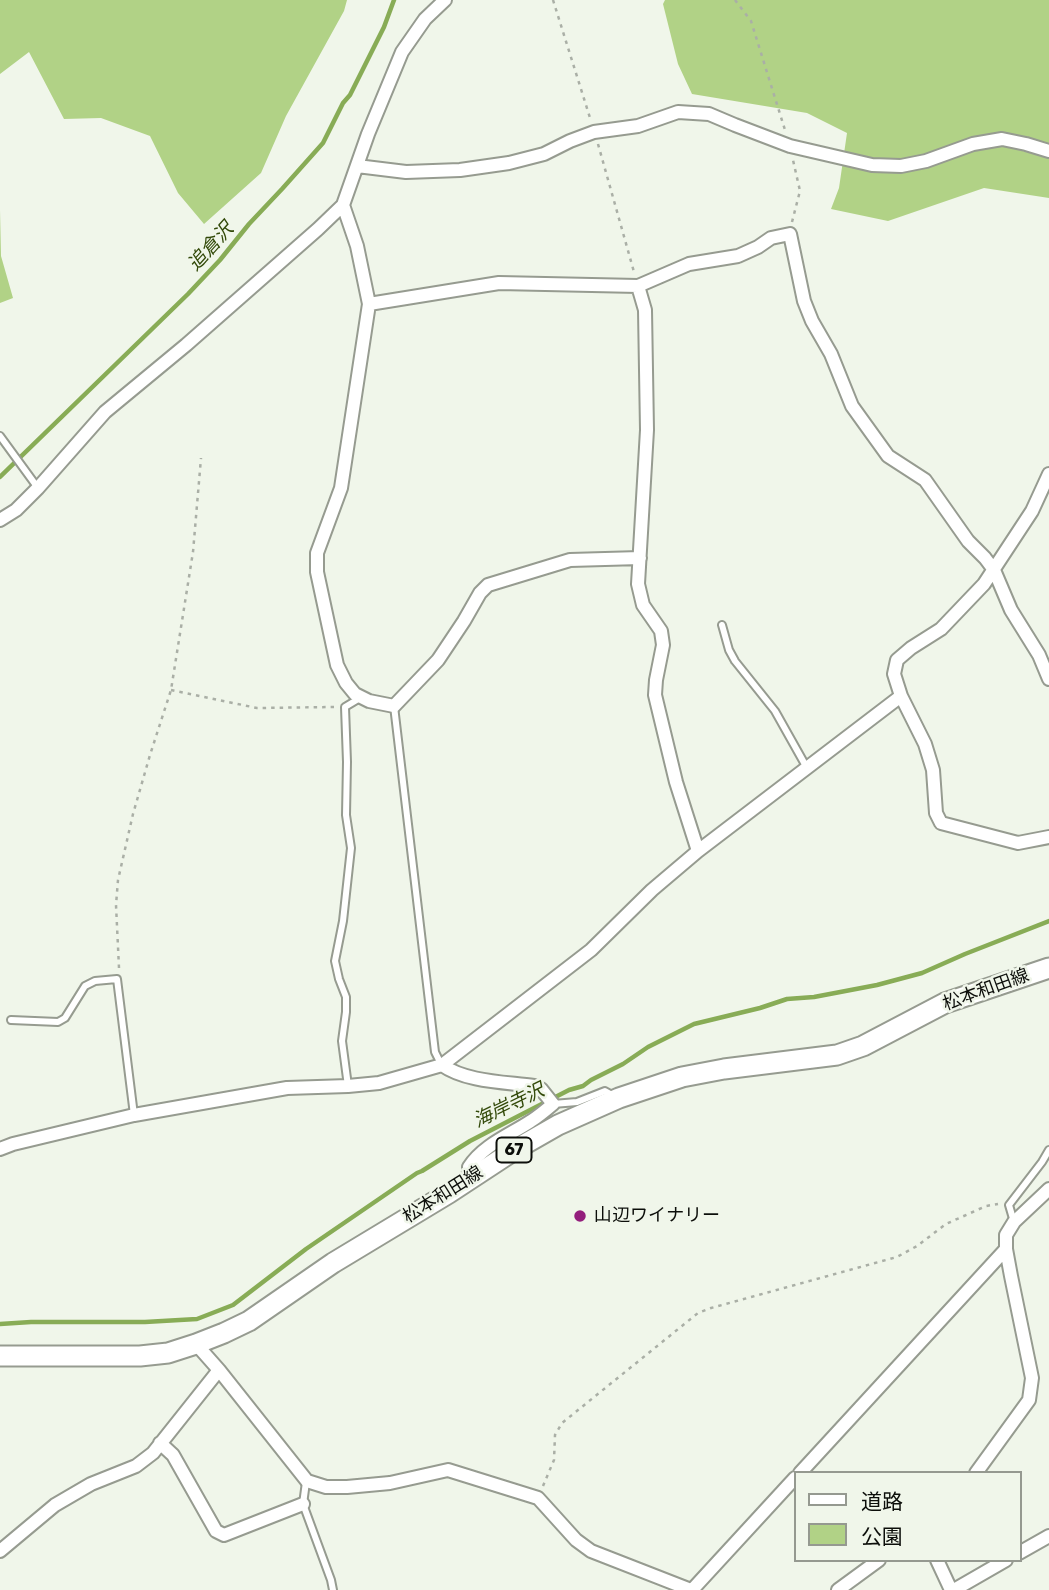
<!DOCTYPE html>
<html>
<head>
<meta charset="utf-8">
<style>
	body { margin:0 }
	#map { position:relative; width:1049px; height:1590px; overflow:hidden; background:#f0f6ea; font-family:Rubik,"Noto Sans JP",sans-serif }
	canvas { display:block }
	.legend { position:absolute; left:794px; top:1471px; width:228px; height:91px; box-sizing:border-box; background:#f0f6ea; border:2px solid #959990; margin:0; padding:9px 12px; list-style:none; font-size:21px; color:#0c0e0a }
	.legend li { display:flex; align-items:center; gap:14px; height:35px }
	.legend b { width:35px; border:2px solid #959990 }
</style>
</head>
<body>
<div id="map">
<canvas width="1049" height="1590"></canvas>
<ul class="legend">
<li><b style="height:9px;background:#fff"></b>道路</li>
<li><b style="height:19px;background:#b1d286"></b>公園</li>
</ul>
</div>
<script>
const ctx = document.querySelector('canvas').getContext('2d');
ctx.lineJoin = 'round';
function paint(path, color) {
  ctx.fillStyle = color;
  ctx.fill(path, 'evenodd');
}
function strokePath(path, color, width, dash) {
  ctx.strokeStyle = color;
  ctx.lineWidth = width;
  ctx.lineCap = dash ? 'butt' : 'round';
  ctx.setLineDash(dash || []);
  ctx.stroke(path);
}
function label(font, color, halo, rows, align = 'center') {
  ctx.font = font + ' Rubik,"Noto Sans JP",sans-serif';
  ctx.lineWidth = 5;
  ctx.setLineDash([]);
  ctx.textBaseline = 'middle';
  ctx.strokeStyle = halo;
  ctx.fillStyle = color;
  for (const [text, x, y, turn = 0] of rows) {
    ctx.save();
    ctx.translate(x, y);
    ctx.rotate((+turn || 0) * Math.PI / 180);
    ctx.textAlign = isNaN(turn) ? turn : align;
    if (halo) ctx.strokeText(text, 0, 0);
    ctx.fillText(text, 0, 0);
    ctx.restore();
  }
}
const green = new Path2D(`
	M0,0H347L344,11L286,116L261,173L204,224L178,193L150,136L101,118L64,119L29,52L0,74Z
	M665,0H1049V198L984,188L888,221L831,209L839,188L847,133L807,113L692,94L678,64L663,4Z
	M0,210L1,256L13,298L0,303Z`);
const stream = new Path2D(`
	M0,477L188,294L220,260L249,224L282,189L323,143L343,103L350,95L384,27L394,0
	M0,1324L31,1322H145L197,1319L233,1305L306,1249L417,1173L422,1171L470,1141L569,1090L583,1086L591,1080L623,1064L648,1047L694,1024L760,1008L787,999L814,997L877,985L922,973L965,954L1049,921`);
const path = new Path2D(`
	M553,0L591,121
	M735,0L751,21L785,130
	M598,144L634,272
	M792,222L800,191L793,160
	M171,690L257,708L334,707
	M119,968L116,905L118,880L133,814L150,755L171,690L193,552L201,458
	M543,1486L554,1460L555,1435L562,1423L698,1313L711,1308L897,1257L917,1246L946,1224L986,1206L998,1204`);
const lane = new Path2D(`
	M0,436L38,488
	M722,625L729,650L735,661L775,711L807,768
	M394,706L435,1052L441,1064
	M11,1020L58,1022L65,1018L85,986L95,981L117,979L134,1115
	M348,1086L342,1041L346,1012V997L339,979L335,961L343,921L351,848L346,815L347,762L345,707L360,698
	M553,1104L577,1102L605,1091L614,1096
	M1014,1222L1009,1205L1042,1162L1049,1150
	M306,1482L303,1504L331,1580L333,1590`);
const street = new Path2D(`
	M357,166L406,172L460,170L509,163L544,154L570,141L594,132L638,126L678,112L709,114L735,125L790,146L872,165L901,166L926,161L973,144L1002,139L1026,144L1049,151
	M343,205L357,246L369,304L341,488L317,553V572L337,665L346,683L355,694L369,701L394,706L438,660L464,621L480,593L488,585L570,560L640,558
	M638,286L645,310L647,430L638,584L643,605L661,631L663,645L656,680L655,695L676,782L698,851
	M369,304L499,283L638,286L689,264L738,256L758,247L771,238L790,234L804,301L812,321L831,354L852,406L888,456L925,480L968,541L985,558L994,570L1011,610L1039,655L1049,679
	M1049,474L1032,511L984,584L941,629L911,648L897,660L894,674L901,696L925,744L933,770L936,813L941,823L1018,843L1049,837
	M0,520L16,510L38,488L105,412L186,345L318,229L343,205L368,134L402,52L425,19L445,0
	M442,1065C466,1082 505,1082 534,1086L541,1089L553,1104C546,1110 539,1116 531,1121C510,1135 483,1145 469,1167L472,1177
	M0,1149L13,1144L134,1115L287,1088L348,1086L379,1083L442,1065L591,950L652,890L698,851L901,696
	M196,1344L219,1370L307,1481L326,1487H347L390,1483L448,1470L538,1498L576,1540L591,1551L691,1590
	M160,1443L173,1455L216,1531L224,1535L303,1504
	M800,1473L1006,1249
	M976,1473L1029,1400L1032,1378L1011,1276L1006,1249V1235L1014,1222L1049,1189
	M0,1551L55,1505L91,1484L136,1466L153,1453L219,1370
	M1019,1553L1049,1536
	M937,1560L951,1590
	M692,1590L795,1478
	M838,1590L879,1560
	M954,1590L1006,1560`);
const primary = new Path2D(`
	M0,1356H140L168,1353L196,1344L224,1333L249,1321L333,1263L449,1193L516,1149L558,1125L619,1098L682,1077L724,1069L837,1055L863,1046L945,1003L1049,968`);
const markers = [
	[580,1216,7,"#931e7c"]
];
const shields = [
	[514,1150,35]
];
const shieldNames = [
	["67",514,1150]
];
const streetNames = [
	["松本和田線",986,990,-20],
	["松本和田線",443,1195,-32]
];
const poiNames = [
	["山辺ワイナリー",594,1216]
];
const waterNames = [
	["追倉沢",211,247,-48],
	["海岸寺沢",509,1106,-26]
];
paint(green, '#b1d286');
strokePath(stream, '#88ac56', 4.5);
strokePath(lane, '#969b90', 10);
strokePath(street, '#969b90', 16);
strokePath(primary, '#969b90', 23);
strokePath(path, '#aaafa6', 2.5, [3.5, 5]);
strokePath(lane, '#fff', 6);
strokePath(street, '#fff', 12);
strokePath(primary, '#fff', 19);
for (const [x, y, r, color] of markers) {
  const dot = new Path2D();
  dot.arc(x, y, r, 0, 2 * Math.PI);
  ctx.fillStyle = color;
  ctx.fill(dot);
  strokePath(dot, '#f0f6ea', 2.5);
}
for (const [x, y, w] of shields) {
  const box = new Path2D();
  box.roundRect(x - w / 2, y - 12.5, w, 25, 5);
  ctx.fillStyle = '#f0f6ea';
  ctx.fill(box);
  strokePath(box, '#0c0e0a', 2);
}
label('bold 16px', '#0c0e0a', null, shieldNames);
label('18px', '#0c0e0a', '#f0f6ea', streetNames);
label('18px', '#0c0e0a', '#f0f6ea', poiNames, 'left');
label('italic 19px', '#324909', '#f0f6ea', waterNames);
</script>
</body>
</html>
